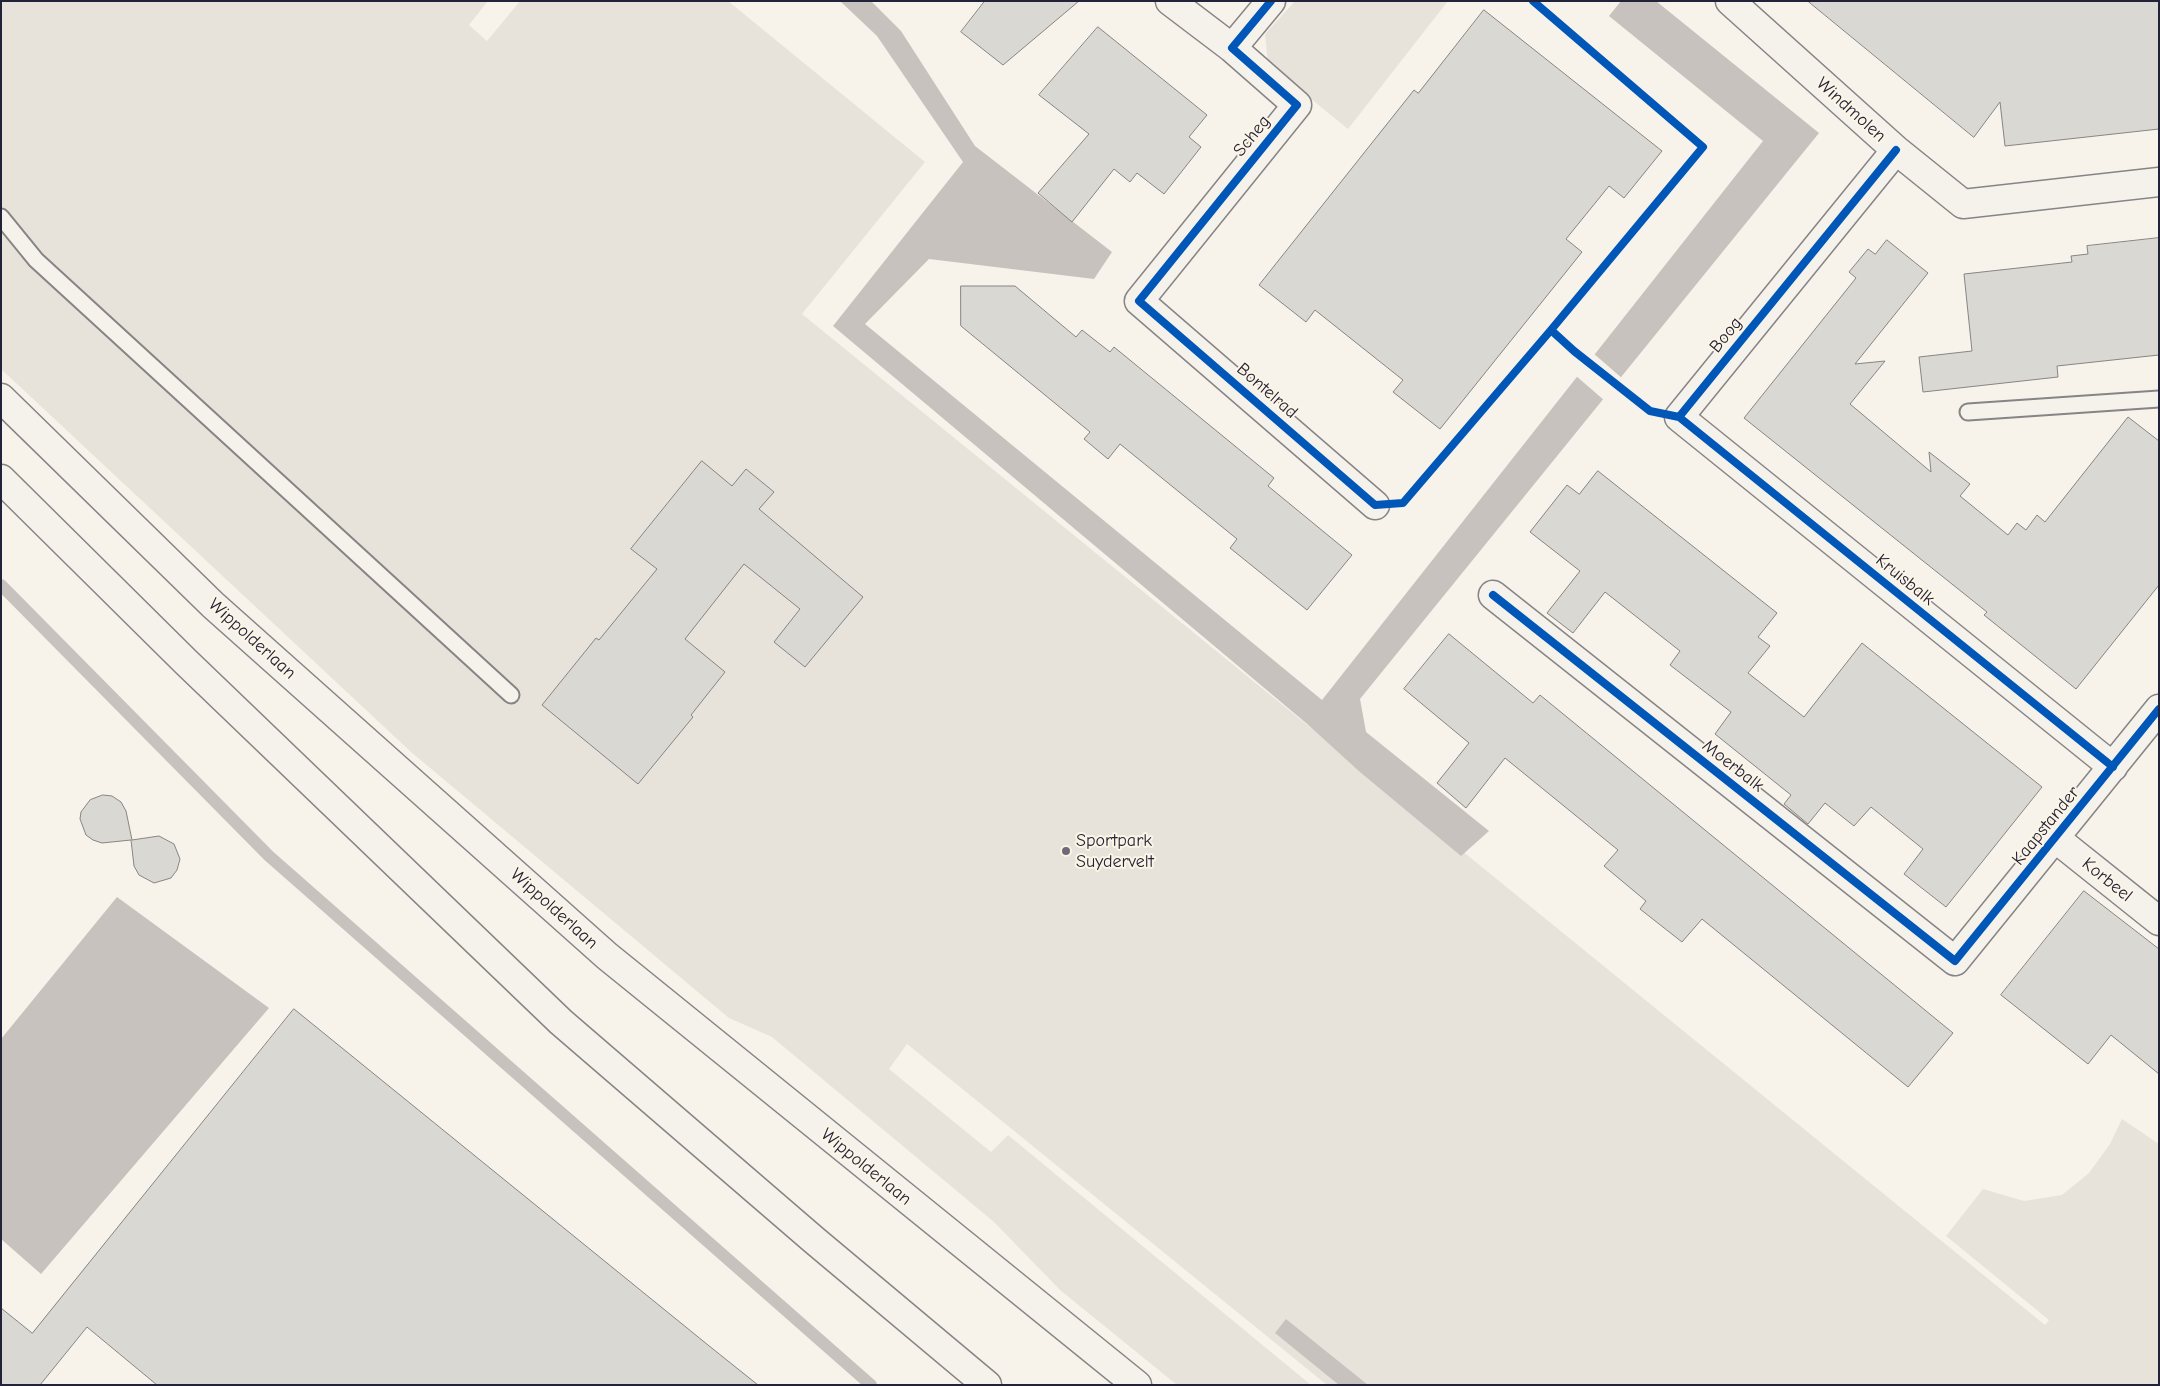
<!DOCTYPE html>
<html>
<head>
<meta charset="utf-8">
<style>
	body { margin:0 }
	#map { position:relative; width:2160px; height:1386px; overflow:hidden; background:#f7f3ea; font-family:"Comic Neue",sans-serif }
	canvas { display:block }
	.frame { position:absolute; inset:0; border:2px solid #22223b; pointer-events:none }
</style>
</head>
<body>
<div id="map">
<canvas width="2160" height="1386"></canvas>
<div class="frame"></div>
</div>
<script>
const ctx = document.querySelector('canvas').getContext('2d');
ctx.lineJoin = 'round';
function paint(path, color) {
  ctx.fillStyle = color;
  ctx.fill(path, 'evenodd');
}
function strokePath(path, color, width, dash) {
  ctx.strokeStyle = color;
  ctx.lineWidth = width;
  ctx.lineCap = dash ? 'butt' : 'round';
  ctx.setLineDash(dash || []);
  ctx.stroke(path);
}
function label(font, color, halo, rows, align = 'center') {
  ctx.font = font + ' "Comic Neue",sans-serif';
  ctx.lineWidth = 4;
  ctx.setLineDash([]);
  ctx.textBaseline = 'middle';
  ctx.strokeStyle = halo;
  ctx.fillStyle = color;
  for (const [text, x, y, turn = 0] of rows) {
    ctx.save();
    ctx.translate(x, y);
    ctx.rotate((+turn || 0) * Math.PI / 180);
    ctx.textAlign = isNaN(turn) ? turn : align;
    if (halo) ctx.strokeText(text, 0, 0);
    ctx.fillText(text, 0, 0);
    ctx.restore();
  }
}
const green = new Path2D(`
	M1,1H488L469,25L487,41L520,1H728L925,162L802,314L2045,1325L2049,1320L1946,1236L1983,1189L2024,1201L2062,1195L2089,1173L2110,1144L2122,1119L2159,1144V1385H1327L907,1044L889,1069L991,1152L1008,1135L1311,1385H1177L1060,1290L994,1222L772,1037L729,1018L411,752L1,369Z
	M1295,1H1448L1348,129L1268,64L1265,34Z`);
const water = new Path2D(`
	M840,1H871L901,31L975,146L1112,252L1094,279L929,259L865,324L1322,700L1763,141L1609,16L1621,1H1656L1819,133L1360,699L1366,732L1489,831L1461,856L1360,772L1306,723L833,326L963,162L877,36Z
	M117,897L269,1008L41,1274L1,1239V1039Z
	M1286,1319L1368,1385H1339L1275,1333Z`);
const pier = new Path2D(`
	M1593,353L1623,379L1605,401L1575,375Z`);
const stream = new Path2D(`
	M1,585L269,856L871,1385`);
const building = new Path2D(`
	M985,1H1079L1003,65L961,32Z
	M1808,1H2159V129L2005,146L2000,102L1974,137Z
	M1484,10L1662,151L1624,198L1609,186L1566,239L1582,252L1440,429L1393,392L1403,380L1315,310L1306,322L1259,285L1414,90L1418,93Z
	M1098,27L1207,115L1189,137L1201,147L1164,194L1137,173L1130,182L1114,169L1072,222L1038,193L1089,134L1039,95Z
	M2159,238V355L2057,366L2058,377L1923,392L1919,357L1972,351L1964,274L2072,262L2071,256L2088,254L2087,246Z
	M1887,240L1928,273L1855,364L1885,361L1850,404L1931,472L1929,452L1970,484L1960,496L2008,535L2017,523L2026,530L2037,515L2045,522L2128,417L2159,441V585L2076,689L1984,615L1987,612L1744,418L1856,278L1849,272L1868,249L1875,254Z
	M961,286H1015L1076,337L1082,330L1110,352L1114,347L1274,478L1268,486L1352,555L1307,610L1230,548L1237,539L1120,444L1108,459L1084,439L1090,432L961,326Z
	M702,461L732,486L746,469L774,492L759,509L863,597L805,667L774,642L800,609L744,564L685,639L725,672L691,715L693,717L638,784L542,705L596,638L599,640L657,569L631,549Z
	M1598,471L1777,613L1758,637L1770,646L1748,673L1804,717L1862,643L2042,787L1946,907L1904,874L1923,849L1871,807L1854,826L1825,803L1808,824L1784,804L1791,795L1715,734L1731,712L1670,665L1680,651L1605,592L1573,633L1547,613L1580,571L1530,532L1567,485L1579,494Z
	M1449,634L1533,703L1540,695L1953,1033L1908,1087L1702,919L1682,942L1640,909L1646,901L1604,866L1618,850L1505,758L1466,808L1437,783L1469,743L1404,689Z
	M103,795L112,796L121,802L126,811L132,840L159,836L174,844L180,859L177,870L171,878L154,883L139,875L134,866L131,840L102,843L93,840L86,835L80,819L81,812L90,800Z
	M2084,891L2159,949V1074L2111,1035L2088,1064L2001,995Z
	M294,1009L708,1345L758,1385H157L87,1327L40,1385H1V1308L32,1333Z`);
const lane = new Path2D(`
	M1,217L36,260L511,695
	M1968,412L2159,399`);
const street = new Path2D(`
	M1170,1L1232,48
	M1271,1L1232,48L1297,105L1139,301L1375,505
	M1730,1L1896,150L1963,204L2159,182
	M1896,150L1679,417L2113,767
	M1493,595L1955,961L2159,709
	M2055,838L2159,921`);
const primary = new Path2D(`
	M1,398L213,605L607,956L1137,1385
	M1,479L186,662L561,1022L814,1240L987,1385`);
const cycleway = new Path2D(`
	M1271,1L1232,48L1297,105L1139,301L1375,505L1403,503L1551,330L1703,147L1533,1
	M1551,330L1574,351L1650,411L1679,417L2113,767
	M1679,417L1896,150
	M1493,595L1955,961L2159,709`);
const markers = [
	[1066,851,5,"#6d6b78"]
];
const streetNames = [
	["Windmolen",1851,110,42],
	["Scheg",1252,136,-51],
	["Boog",1726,335,-51],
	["Bontelrad",1267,391,41],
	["Kruisbalk",1905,580,39],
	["Wippolderlaan",252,639,42],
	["Moerbalk",1733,766,38],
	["Kaapstander",2046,826,-51],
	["Korbeel",2107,880,39],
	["Wippolderlaan",554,909,42],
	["Wippolderlaan",866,1167,39]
];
const poiNames = [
	["Sportpark",1076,841],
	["Suydervelt",1076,862]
];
paint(green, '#e8e3da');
paint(water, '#c7c2be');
paint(pier, '#f7f3ea');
strokePath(stream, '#c7c2be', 12);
paint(building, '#dad8d2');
strokePath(building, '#868485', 1);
strokePath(lane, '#868485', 19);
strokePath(street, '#868485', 31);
strokePath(primary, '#868485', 31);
strokePath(lane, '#f5f2ec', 15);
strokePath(street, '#f5f2ec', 28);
strokePath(primary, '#f5f2ec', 28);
strokePath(cycleway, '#0057b8', 8);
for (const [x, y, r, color] of markers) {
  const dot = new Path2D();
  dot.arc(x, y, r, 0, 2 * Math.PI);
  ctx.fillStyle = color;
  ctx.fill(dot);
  strokePath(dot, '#fcf5e5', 2);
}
label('18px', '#22223b', '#fcf5e5', streetNames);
label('18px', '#22223b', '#fcf5e5', poiNames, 'left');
</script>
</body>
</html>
